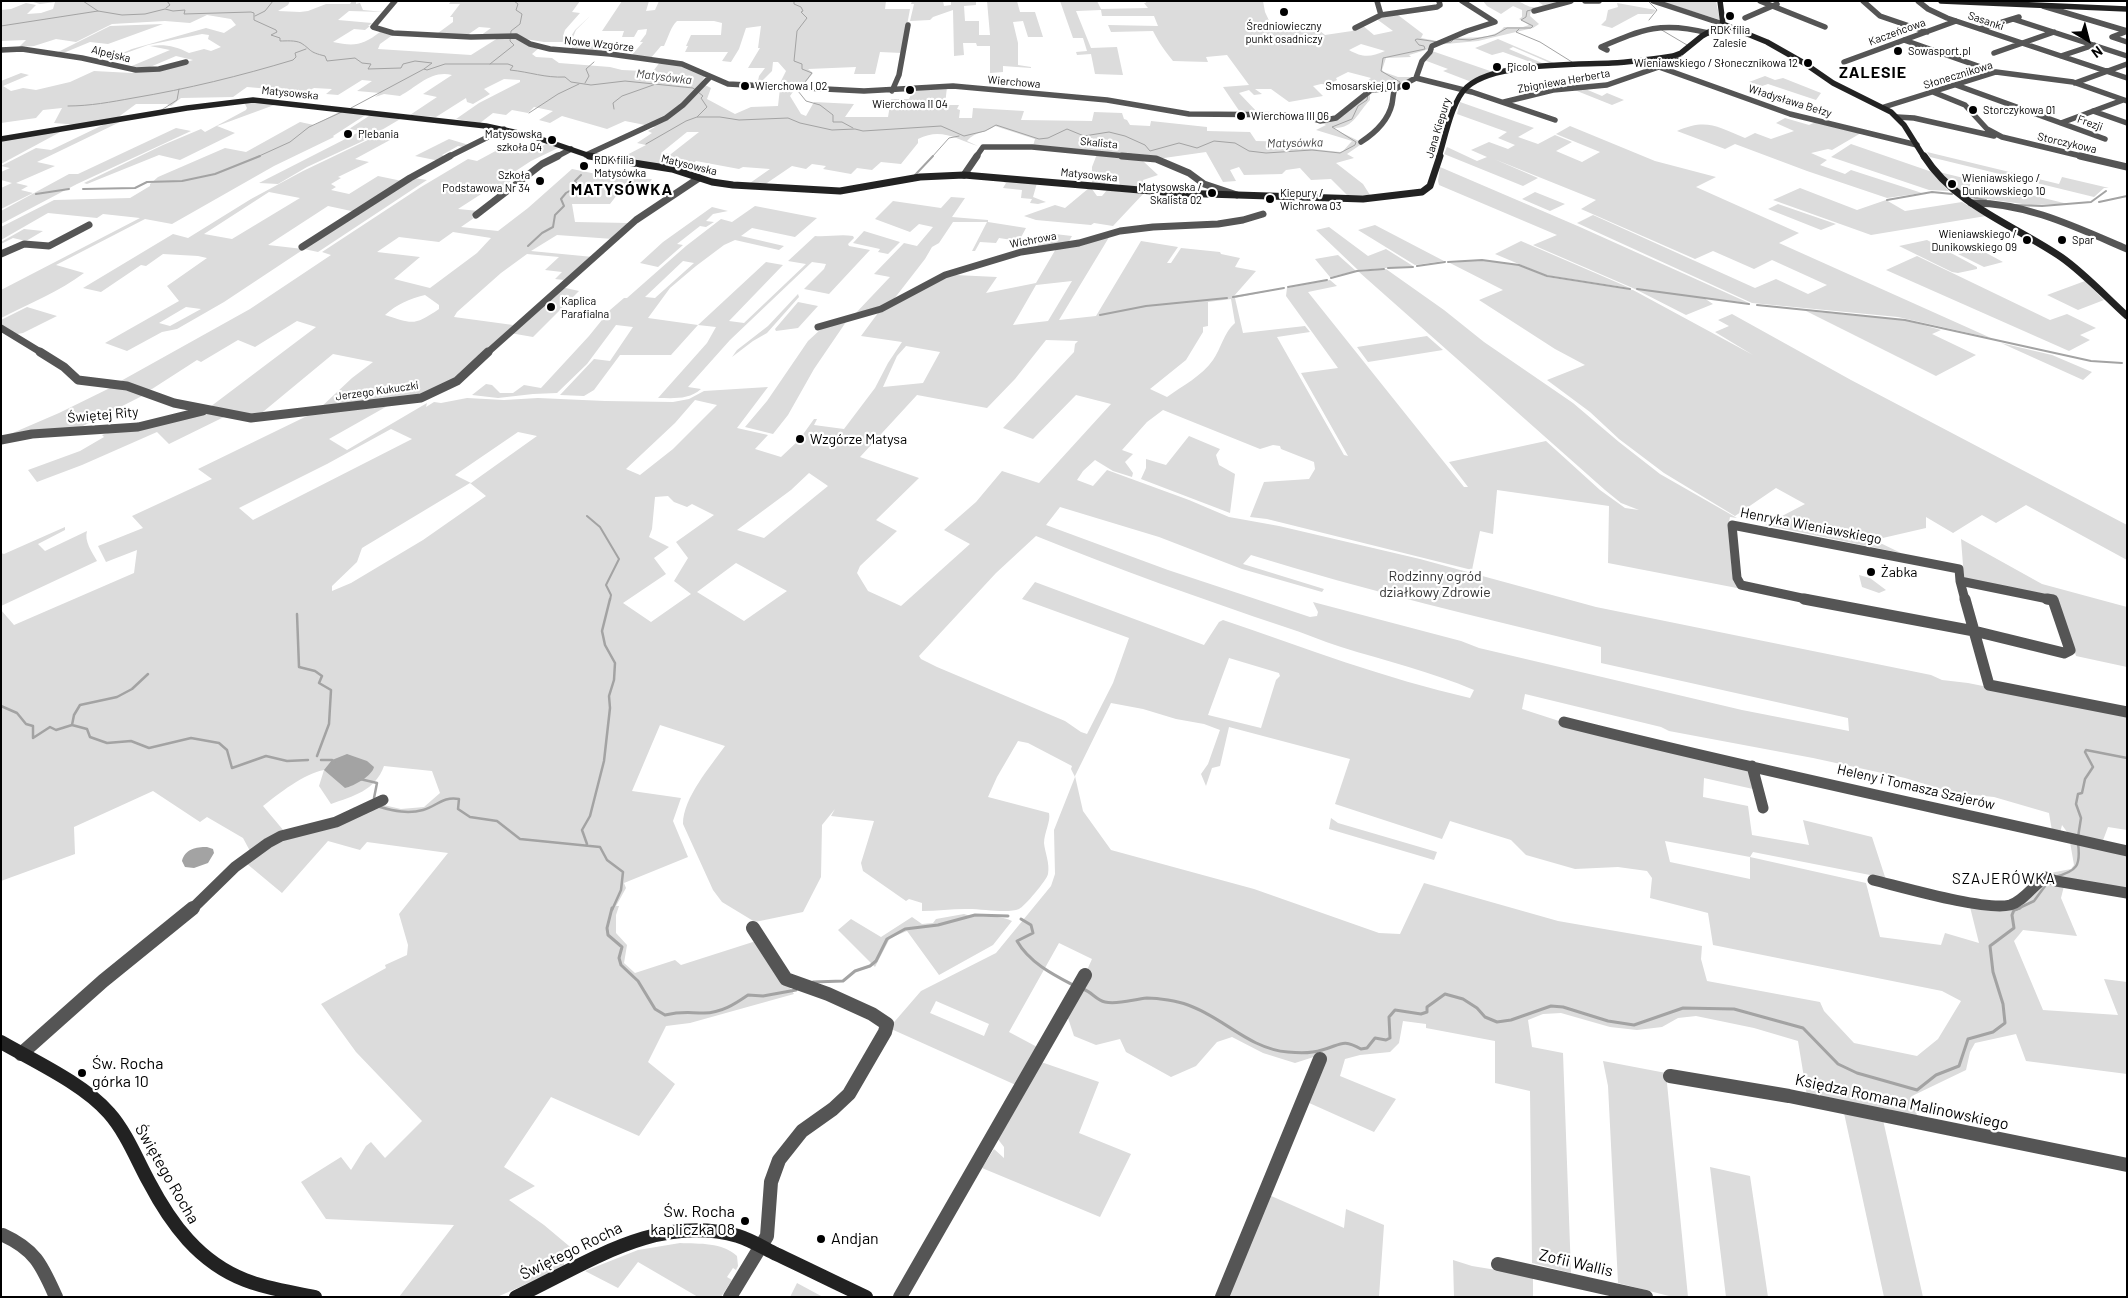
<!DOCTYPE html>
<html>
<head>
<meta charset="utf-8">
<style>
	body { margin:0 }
	#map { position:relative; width:2128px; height:1298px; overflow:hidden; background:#fff; font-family:Barlow,sans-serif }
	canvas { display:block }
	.frame { position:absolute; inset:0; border:2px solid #000; pointer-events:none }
	.north { position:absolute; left:2063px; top:15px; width:50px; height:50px; -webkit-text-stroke:4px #fff; paint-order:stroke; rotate:143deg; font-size:14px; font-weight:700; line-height:20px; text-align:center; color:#000 }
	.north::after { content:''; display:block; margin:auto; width:18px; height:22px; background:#000; clip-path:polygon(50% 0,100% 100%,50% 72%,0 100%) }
</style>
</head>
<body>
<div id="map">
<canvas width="2128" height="1298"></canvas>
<div class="frame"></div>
<div class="north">N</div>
</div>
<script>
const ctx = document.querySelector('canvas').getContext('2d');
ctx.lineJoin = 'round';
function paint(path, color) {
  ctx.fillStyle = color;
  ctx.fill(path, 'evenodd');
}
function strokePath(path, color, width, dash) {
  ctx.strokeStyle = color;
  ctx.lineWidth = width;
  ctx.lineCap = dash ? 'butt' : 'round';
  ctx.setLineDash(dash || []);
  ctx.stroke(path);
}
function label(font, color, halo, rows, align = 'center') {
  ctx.font = font + ' Barlow,sans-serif';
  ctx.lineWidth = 4.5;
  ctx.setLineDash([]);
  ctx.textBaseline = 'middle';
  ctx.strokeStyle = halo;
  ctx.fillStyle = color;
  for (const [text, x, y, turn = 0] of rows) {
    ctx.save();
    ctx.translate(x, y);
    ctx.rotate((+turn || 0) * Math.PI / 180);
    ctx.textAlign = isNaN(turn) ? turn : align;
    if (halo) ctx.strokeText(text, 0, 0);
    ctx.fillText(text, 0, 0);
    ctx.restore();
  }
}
const green = new Path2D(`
	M30,1H290L288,5L278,11L300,12L308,11L326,4H350L352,1H356V4L360,3L363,10L384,12L349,11L338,20L372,23L368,26H370L365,30L354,29L333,42C355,47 363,45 380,32L394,34L380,44L378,49L471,55L498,38L480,36L491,28L479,27L466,36L438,33L453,22V17H450L460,4H449L451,1H580L572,12L580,13L565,30L563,36L567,39L570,38L575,30L590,16L576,30L571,42H544L525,39L539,48L532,54L536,57L552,58L559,63L610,67L622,70L644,71L651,74L660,62L679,64L705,76L701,83L711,88L707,99L735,114L751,107L778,106L780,88L795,89L790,96L801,114L806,116L814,102L854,104L845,117H888L891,99H909L913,90L947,87L945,105H959L957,109L960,110L959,118H972L973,108L1024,111L1021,120L1092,121L1094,112L1122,113L1124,119L1127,120L1130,125L1150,126L1151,121L1207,127V131L1250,132L1256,141L1301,142L1313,149L1340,152L1343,151L1352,141L1316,130L1326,125L1319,121H1330L1370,92V100C1358,112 1354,128 1335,128L1336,130L1363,143L1347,154L1354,158L1336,163L1363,184L1370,195H1347L1331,179L1311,180L1300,168L1286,170L1282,174L1244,175L1239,167L1230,170L1236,181L1223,182L1206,152L1143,161L1158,175L1143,180L1144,189L1120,187L1119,180L1105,179V185L1092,184V167L1097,154L1033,146L1035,139L995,126C986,133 975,131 967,141L978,146C956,139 941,127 918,139V143L901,164L881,162L872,170L857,168L851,174L823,169L826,166L812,164L806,169L792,166L764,185L750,183L770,169L743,167L739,169L696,161L686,170L617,160L646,145L637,143L652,133L648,131L655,127L625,121L607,129L562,116L550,123L539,120L553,111L534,107L528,113L512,110L506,115L493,113L480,123L456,119L479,103L520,82V80L504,79L484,89L490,94L473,104L467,102L466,98L436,117L410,115L437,97L423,94L452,75C431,70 417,87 400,96L384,94L375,97L380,93L357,91L372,81L362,80L338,95L326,94L332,89L314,88L306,92L247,87L233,97L181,98L171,106L167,104H136L117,118L79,125L54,123L62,108L43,110L36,118L1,123V81L21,73L29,75L3,86L11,91L23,88L36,90L70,82L94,71L132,73L137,71H156L193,60L176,56L143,70L127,68L170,50L150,46C164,44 176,46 189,53L204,49L211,51L221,47L208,39L209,35L202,34L148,45L104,61L132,49L206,28L224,33L236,25L231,19L207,15L190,23L165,21L112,24L76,42L56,39L34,46L19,47L26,40L1,41V10L11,9L26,3L36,5L27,14L41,13L53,9L55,2L40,4ZM687,132H699L671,154L661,153Z
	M622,1H649L646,11L655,10L659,1H886L885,9H910L902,53L880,52L875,74H854L856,67L808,69L813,73L802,87L779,85L786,71L778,62H773L772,71L763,80L764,84L758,81L759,76L765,68H748L760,48H758L761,26L746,28L739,49L731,62L722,61L728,52H685L688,46H686L691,35H721L722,23L714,21H677C671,26 668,38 664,46H661L650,59L631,56L643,42H640L646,34L647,29L638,30L634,37H622L624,31H602Z
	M912,1H943L944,6L951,5V1H976V5L964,6L965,21H979V35H990L987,1H1017L1020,12H1035L1043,37H1028L1023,21L1013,22L1018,43V65L1031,67V68L1003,66V72L990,73V46H977L976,43H963L964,55L954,56L953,10L933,17L930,20L910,21L914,4H911Z
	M1060,1H1097L1101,9L1148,8L1144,3H1146L1145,1H1263L1265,12L1273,29L1320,31L1325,35L1352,31L1362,25L1374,35L1393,31L1378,20L1379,17L1398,15L1423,34L1421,38L1437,41L1429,49L1409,55L1411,57L1386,58L1382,70L1384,72L1398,77H1413L1401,86L1366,90L1367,86L1363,84L1371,78L1348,72L1336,78L1337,80L1332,83L1335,85L1321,84L1313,86L1323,96L1289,102L1271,89H1255L1262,94L1254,95L1249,90L1239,93L1260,115H1242L1223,87L1249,85L1227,55L1206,57L1208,62L1173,61C1165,51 1159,43 1153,31L1111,32L1108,25L1158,26L1154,16H1102L1101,10L1076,11L1091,48L1117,47L1123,75L1095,74L1091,54L1077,55L1076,52L1087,51L1083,38H1073ZM1361,44L1385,51C1371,57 1363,58 1349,50Z
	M1483,1C1494,1 1506,0 1516,1C1526,3 1529,11 1543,5L1537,1H1566L1549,8L1531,10L1530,16L1539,24L1533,28L1478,41L1435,45C1441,43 1448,38 1454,38C1469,37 1494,40 1504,27H1523L1529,25L1519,19L1522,17V10L1513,6L1501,14L1487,6Z
	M1660,1H1716L1720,20Z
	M1617,3L1656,10L1652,14H1638L1612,28L1601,25L1606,20L1608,10L1618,7Z
	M163,24L108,44L90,42L61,54L56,53L110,26Z
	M1498,39L1554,63H1550L1513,47L1509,49L1542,63L1536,64L1503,52L1492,55L1475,48Z
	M595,42L616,44L608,53L571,50L574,43Z
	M1432,51L1496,73L1469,81L1443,71L1448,69L1424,60Z
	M1765,76L1775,80L1783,78L1821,93L1816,100L1768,84L1762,86L1749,82Z
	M1583,88L1602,96L1607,93L1624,100L1612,105L1572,89Z
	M244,102L277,104L217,126L235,133L180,160L159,155L87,184L84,183L163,145L201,129L205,132L246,110L247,108Z
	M1460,102L1534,128L1518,137L1538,144L1555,135L1572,142L1556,151L1582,162L1600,152L1556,134L1570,126L1655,161L1716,177L1696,187L1799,233L1779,243L1991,338L1898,317L1752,303L1577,223L1593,215L1755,288L1776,279L1808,294L1827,285L1772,260L1754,269L1713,251L1695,259L1581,209L1596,200L1494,159L1538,178L1523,186L1444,154L1447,147L1477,161L1487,157L1471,150L1489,142L1508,149L1515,145L1498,138L1507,132L1457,114Z
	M341,111L367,114L333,136L334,137L274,166L172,224L145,219L56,265L84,273C60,291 29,304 1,318V290L140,218L103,214L97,218L48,213L1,240V227L54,200L130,198L150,186V184L158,177L225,148L246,152L300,122L314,125Z
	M372,114L402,118L363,141L307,167L278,184L259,183L361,131L349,129Z
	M1785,118L1809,125L1816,122L1861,133L1832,150L1828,149L1811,153L1827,160L1820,165L1845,174L1851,170L1922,193L1887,198L1807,171L1735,144L1725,149L1677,131C1707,118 1717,127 1745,138L1755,133L1771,139L1794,131L1776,123Z
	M122,121L37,162L55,166L16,183L28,186L21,190L33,193L1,209V188L12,183L1,180V172L10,168L1,166L36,148L51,150L107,123Z
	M176,128L191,131L77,184L1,224V211L69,174H78Z
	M64,130L1,164V141Z
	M372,138L390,140L355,159L369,162L338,177L341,178L331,184L336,187L331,190L349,194L378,176L402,181L356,212L328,206L268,245L303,249L414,178L427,180L318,252L304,249L224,302L177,329L162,332L127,351L105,343L179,301L167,286L207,258L198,256L163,254L146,266L141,265L101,292L83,288L173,234L188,238L251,199L303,171ZM269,192L300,198L232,239L204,234ZM186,307L201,309L170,326L159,323Z
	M449,139L469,145L463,147L458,146L442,155L446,157L440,161L415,156Z
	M546,144L558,148L531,161L505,178L513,183L506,189L492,187L458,209L479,211L472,217L474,218L461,227L498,231L528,208L572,169L616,178L652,179L643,192L620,191L610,204H572L575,222L629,223L613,239L557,235L531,251L593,257L564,280L555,279L562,272L545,270L559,257L527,254L501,273L457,312L454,317L513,325L453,381L421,395L319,409L352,378L373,362L333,354L258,416L210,407L316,327L297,321L255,347L238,340L201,362L197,360L152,389L145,391L119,382L250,309L331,255L322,252L421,187L468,159L477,161L503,147C523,157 528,154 546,144ZM453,232L491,238L477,253L430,288L394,279L420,257L377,252L399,237L439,242ZM425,295L439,305V309C414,326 413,324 385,315C397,304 409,299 425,295Z
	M1851,144L1932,172L1949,191L1929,190L1831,157Z
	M1927,152L2059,184L2062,177L2109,188H2104L2094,197L1930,157Z
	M1440,167L1580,227L1749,303L1704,298L1713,304L1686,315L1635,289L1533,245L1557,235L1439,185L1438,181Z
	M1939,172L1972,180L1968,190L1977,193L2031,195L2068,204L2030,205L1965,196Z
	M1001,181L1037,183L1033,197L1046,202L1038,204L1030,203L1032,199L1021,198L1022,190L1003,188L1006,183Z
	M1089,188L1092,189L1097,196H1102L1107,190L1144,193L1113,226L1094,223L1091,225L1036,220L1024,216L1055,205L1065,208Z
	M1800,188L1857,210L1886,200L1905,211L1962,202L1986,216L1871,235L1773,200Z
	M1535,192L1565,204L1550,211L1522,199Z
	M951,197L965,198L952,217L988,220V222L1026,228L1019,241L999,238L996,243L980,242L975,251H972L987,222H953L939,243L932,247L925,259L894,299L884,305L853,316L890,277L874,274L904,243L917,246L933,227L919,224L910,232L875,219L893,201L941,208Z
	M1778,204L1836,224L1821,230L1768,209Z
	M755,206L817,218L795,237L752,228L741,236L784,246L779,250L735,240L724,245L696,266L670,288L648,318L698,325L766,262L783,265L729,321L744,323L806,264L788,261L815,236C828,237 840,234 853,236L854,238L848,244L849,246L870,250L829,294L804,289L824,269L826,264L812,262L730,340L688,387L701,389C689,400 673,398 658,398L707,343L716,327L698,325L671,355H620L594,390L584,396L560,395L594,359L610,361L633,327L616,325L587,364L557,393L533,394L498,398L472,395L486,384L492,385L500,393H513L524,385L541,388L589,336L610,310L624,298H627L686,246L721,219L732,222ZM683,261L694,263L655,298L645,297Z
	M712,207L728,211L713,214L706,221L714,222L706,227L700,226L677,244L683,245L658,267L640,263L663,242Z
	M1375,225L1444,261L1415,265L1358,230Z
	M1329,227L1368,256L1386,249L1413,266L1358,270L1316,230Z
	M24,229L43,231L26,241L13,238L1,244V242Z
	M864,231L900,242L888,254L878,252L880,249L853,243Z
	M1046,233L1072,236L1068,243L1036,248Z
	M1111,234L1059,320L1096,316L1141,241L1178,247L1167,263H1171L1181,248L1220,252L1221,254L1240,258L1235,267L1256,271L1234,296L1285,288L1235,298L1243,333L1305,326L1310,332L1277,337L1344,455L1348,456L1301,373L1338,368L1286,296L1287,288L1330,280L1337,286L1308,292L1464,487H1468L1449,462L1546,441L1600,490L1625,508L1639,510L1621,503L1605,490L1359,272L1386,269L1444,310L1484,342L1573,403L1619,442L1660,474L1737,518L1730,517L1728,526L1733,581L1742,589L1608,563L1609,506L1497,490L1493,534L1480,531L1472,570L1267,519L1250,517L1264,482L1309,479L1315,469L1314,462L1281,449L1280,446L1273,445L1260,449L1163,410L1147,422L1122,450L1133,454L1125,462L1133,473L1132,477L1113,471L1095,460L1083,471L1077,480L1093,486L1107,470L1189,500L1229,517L1279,526L1420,559L1596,607L1931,675L1942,680L1968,683L2127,715V830L2108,827L2102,843L2070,836L2062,825L2060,833L2052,831L2049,813L1994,797L1954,793L1905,778L1813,758L1669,731L1661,727L1525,694L1522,709L1593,732L1749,767L1753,789L1704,778L1703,797L1748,806L1752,835L1809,845L1803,820L1872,837L1886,880L1870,875L1753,852L1750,857L1866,883L1880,937L1941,945L1945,933L1979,943L1969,903L2000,908L2045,881L2064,886L2061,898L2077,936L2023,930L2014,941L2043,1010L2118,1015L2104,979L2127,982V1074L2026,1061L2016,1034L1975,1043L1970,1052L1966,1070L1912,1096L1918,1119L1807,1096L1798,1041L1754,1028L1696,1016L1678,1018L1662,1027L1637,1030L1610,1027L1561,1013L1543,1014L1528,1020L1532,1047L1563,1053L1571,1273L1532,1263L1530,1091L1495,1083V1041L1426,1028V1024L1403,1021L1399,1043L1390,1052L1360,1055L1345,1059L1340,1076L1396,1099L1374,1132L1307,1102L1323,1054L1295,1063L1263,1053L1232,1037L1217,1042L1196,1066L1171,1077L1126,1052L1120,1039L1096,1045L1074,1036L1067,1015L1092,959L1059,943L1009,1032L1039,1048L1018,1086L889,1028L921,991L996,953L1051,886L1055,874L1054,830L1075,777L1071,769L1072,766L1028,743L1018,741L997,777L988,797L1049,813C1051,821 1044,833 1044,843C1045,853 1050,863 1048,874C1047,880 1024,907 1019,909C1007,914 979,908 965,909C951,909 937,911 922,911V903L909,899L906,901L863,871L861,863L874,821L831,816L835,809L822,825L821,877L803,912L755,922L722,902L713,890L683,824C683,798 710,767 725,746L660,725L632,791L681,798L673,821L688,857L624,883L626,888L616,906H619L616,915V933L627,945L624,963L635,973L675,960L681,965L756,941L792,986L790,988L794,994L690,1023L666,1026L648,1062L675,1084L639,1136L551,1097L504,1167L535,1186L509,1200L544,1225L575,1251L579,1250V1252L564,1259V1265L538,1279L497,1297H399L454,1225L326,1219L301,1182L341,1157L351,1170L366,1146L371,1142L385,1158L422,1121L356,1052L321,1004L386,968L385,965L407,955L408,945L399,914L448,853L367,842L360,850L328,841L282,893L246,863L277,840L379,804L401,809L424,807L440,793L432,771L384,766C375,791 353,796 331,804L319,786L324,770C305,773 278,794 263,806L284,831L250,851L243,838L207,817L200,822L153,791L74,827L75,854L1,881V610L14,625L134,573L137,550L106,562L98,546L143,528L132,516L212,479L198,469L307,416L309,413L391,404L329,439L347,450L427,403L426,407L434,402L441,403L467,398L504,400L538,398L605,401L673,402L689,399L704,391L768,387L737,428L768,435L755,449L781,457L799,440L814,419H817L814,425L844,429L875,388L888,363L902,342L861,336L878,313L957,272L955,275L997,277L986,293L1036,283L1057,247ZM1072,281L1048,321L1013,325L1036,285ZM1231,299L1235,323C1224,332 1221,349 1213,360C1202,376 1182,386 1167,397L1150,389L1186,360L1203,332V327L1208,326V302ZM1046,340L1078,341L1075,344L1074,352L1003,428L1033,439L1076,395L1111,404L1039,483L1002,471L976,502L944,530L970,544L901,606L868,591L857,573L860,566L897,531L876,520L919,478L860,457L917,395L987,408L1015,379ZM906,346L940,352L923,383L883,387L897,356ZM695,400L717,405L673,449L640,475L626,469L675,423ZM391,429L412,439L253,520L239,508L327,464ZM518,432L537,436L471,483L455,475ZM809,473L828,486L764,538L737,530L791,490ZM470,483L486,496L423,540L351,583L332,591V586L357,562L362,548ZM668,496L674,502L687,507L692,504L714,515L676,542L688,558L674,581L691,594L651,622L623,603L666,574L654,558L669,547L649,537L652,529L655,497ZM1060,507L1159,537L1242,569L1322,592L1324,589L1243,564L1251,555C1366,591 1484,618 1601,647V663L1848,718L1849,731L1742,710L1479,648L1461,641L1313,602L1318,612L1317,616L1310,617L1168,570L1046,525ZM1036,536C1118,569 1201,599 1285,627C1304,633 1322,641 1341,647C1386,661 1432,672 1474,690L1470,698C1386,679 1305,648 1223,620L1219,622L1204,645L1035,582L1022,599L1129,638L1113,683L1087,734L1081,732L1065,721L937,667L921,659L919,656L996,573ZM736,563L787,591L744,621L697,592ZM1229,658L1279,673L1280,676L1276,680L1261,728L1208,715ZM1111,703L1143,709L1176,719L1204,724L1220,730L1208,764L1201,774L1206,786L1212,768L1220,766L1229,727L1350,759L1335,804L1442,839L1450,821L1511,840L1526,855L1575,869L1618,867L1647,871L1652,878L1650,898L1708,913L1713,945L1942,991L1961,1001L1938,1039L1917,1056L1854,1043L1824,1011L1820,1002L1707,981L1701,959L1702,946L1558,921L1424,883L1400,934L1379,933L1254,889L1111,850L1083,811L1075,776ZM1665,841L1750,857V879L1670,862ZM936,1001L989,1024L984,1036L930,1013Z
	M1927,240L1977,267V269L1958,273L1952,272L1899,246Z
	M1521,241L1630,288L1545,275L1495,254Z
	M1979,249L2003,262L1984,267L1958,254Z
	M1338,255L1356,271L1330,277L1315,259Z
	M1917,256L2050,320L2067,314L2096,328L2080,335L2090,340L2069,351L1886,270Z
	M1481,260L1519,265L1547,277L1633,290L1753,355L1715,332L1729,326L1718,320L1732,314L1851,380L2127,525V560L2026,505L1996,523L1982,515L1953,533L1926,517V528L1874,540L1901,553L1765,525L1805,504L1776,488L1735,516L1664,473L1619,439L1590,412L1547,380L1585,365L1555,349L1479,300L1503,290L1450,263Z
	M2085,281L2104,300L2078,310L2047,295Z
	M561,287L579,291L533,337L510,333Z
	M798,294L799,297L767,333L753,341L732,357L737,350L768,326Z
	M798,302L818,306L798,328L776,331L775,329Z
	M27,307L57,316L23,333L17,334L1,326V320Z
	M1806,311L1905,320L1941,330L1932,334L1976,355L1936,376Z
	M846,322L814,369L788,415L773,434L745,427L767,401L808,341L821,329Z
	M1427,336L1443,350L1368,362L1357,347Z
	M2001,343L2052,355L2092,372L2083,380Z
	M116,385L144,395L75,430L1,438L59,413Z
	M207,413L224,417L169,444L157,432L82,465L37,482L28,470L80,451L104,437L102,435L116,430Z
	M1189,436L1220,449L1216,455L1219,465L1235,474L1230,513L1141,479L1146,468V459L1166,465Z
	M65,527V530L38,544L45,551L87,531C84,541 92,552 97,561L1,606V553L4,554Z
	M1961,539L2042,584L2127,607V667L2076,656L2058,600L2049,595L1964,578Z
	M1859,575L1870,578L1886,590L1879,593L1862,587Z
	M1331,818L1338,823L1437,852L1434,860L1329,829Z
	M2070,842L2127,854V890L2045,874L2071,869L2074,865Z
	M964,914C979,920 997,913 1012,921L993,945L939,975L907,931L890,938L875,967L838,930L851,919L881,937L912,917L922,924L933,923L936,919Z
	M1603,1061L1666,1073L1688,1297H1673L1618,1283L1608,1086Z
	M1044,1063L1099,1082L1079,1133L1131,1154L1100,1217L982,1168L994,1149L1004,1158V1147L997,1138L1038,1064Z
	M1844,1113L1883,1120L1923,1297H1884Z
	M1710,1167L1750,1176L1768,1297H1726Z
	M1269,1195L1344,1228L1346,1209L1384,1225L1379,1297H1227Z
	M680,1243C700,1244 722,1242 737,1256L738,1266L736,1270L733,1268L727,1277L732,1280L721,1297H698L638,1262L618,1288L585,1271L638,1250Z
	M1453,1260L1472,1266L1533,1276V1297H1454Z
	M797,1283L823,1297H790Z`);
const water = new Path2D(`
	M347,754L367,761L374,767C372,776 354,786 345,788L324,770L332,760Z
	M207,847L213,849L214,853L208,863L194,868L185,867L182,861C185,849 196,847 207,847Z`);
const streamFar3 = new Path2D(`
	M83,1L98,11
	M794,1V4L801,7L803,11L801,12L807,18L797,31L794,61L802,64V69L812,73L802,86
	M1648,1L1657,10L1649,20
	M166,8L170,5L167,1
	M255,16L265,11L273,1
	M1,26L98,11L122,15L145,14L165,9L173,11L185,10L184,14L251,12L254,13V20L276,30L277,32L271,35L280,38V41C286,41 295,40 301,43C312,50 308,52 325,56L327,61L355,58L362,63L371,64L368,69L401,68L403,64L415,61L432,63L424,69L427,70L445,64H508L513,66L510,70C530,72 545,78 565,77L571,82L591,85L625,81L693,88L703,96L701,98L707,107L697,117H720L739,120L788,118L800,123L832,130L855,129L863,131L941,126L964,136L985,131L996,125L1039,139L1048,138L1067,129L1084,136L1109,132L1125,136L1145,145L1150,151L1179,143L1197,148L1214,141L1235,143L1249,151L1266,153L1312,150L1340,153L1355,145L1356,142L1332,127L1352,119L1358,106L1367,100L1368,94
	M1519,29L1516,32L1540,42L1572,62
	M1660,29L1687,45
	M1444,43L1451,42L1454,39L1470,40L1495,35L1507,28H1531L1533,26L1521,20L1526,17L1527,11L1535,9
	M490,64L514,45L510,41L511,31L520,24L522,14L516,10L518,4L514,1
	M585,83L589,76L586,69L594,62
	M1399,85L1400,82L1381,71L1383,58L1425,49L1424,46L1419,45L1415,40L1417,39L1438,42
	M1368,88L1377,85L1389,86
	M800,90L798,91L806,101L820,105L833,115V122H842L853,128
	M68,106C90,106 111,102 133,98C187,89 240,76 293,60L296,57L295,53L306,49
	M351,108L424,69
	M614,109L613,103L622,96L656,84
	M160,111L177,100L179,89
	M529,113L558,94L579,84
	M646,144L686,121L697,117
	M257,157L290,142L309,127L344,111
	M932,157L949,138L959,136`);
const streamFar2 = new Path2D(`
	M915,175L933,156
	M83,189L135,188L147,182L182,181L215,174L260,156
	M36,194L69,189
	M1971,197L1986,200
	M1887,200L1932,192L1952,194
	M2099,202L2127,196
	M2016,205L2042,206L2091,202L2106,191
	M528,246L542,233L553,227L555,215L564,206L561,199L566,193L578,186L575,181L581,175
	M1448,262L1482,260L1519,265L1547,276L1630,289
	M1417,266L1445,262
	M1388,268L1413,267
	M1331,278L1357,271L1384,269
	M1288,287L1327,280
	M1637,289L1749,304
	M1233,297L1284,288
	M1757,305L1905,320L2091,361L2122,363
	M1100,315L1146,306L1227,298
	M587,516L600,527L619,559L606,585L611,595L610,600`);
const streamFar1 = new Path2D(`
	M297,614L299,667L315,671L322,676L319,683L331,690L329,724L317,756
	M1,706L17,713L26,724L33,726V738L50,727L56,730L72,725L87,729L90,737L107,743L131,741L149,748L191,738L219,743L227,750L232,768L266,756L287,761L308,760
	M72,725L74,715L80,705L117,697L132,689L148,674
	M321,760H332L334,762
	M360,779L377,783L374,798
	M380,807C394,811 408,814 423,810C437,806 443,796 459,799L458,809L470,817L497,821L520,839L600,847L607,860L623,872L621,890L612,910
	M2078,837L2081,818L2076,804L2078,794L2082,793L2085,779L2093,767L2085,752L2086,750L2127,758
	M587,844L582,830L590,816L604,761L610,708L609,696L614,680L615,663L605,645L602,631L610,599
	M2055,877C2077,871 2081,866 2078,843
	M2015,910L2034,901L2048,882`);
const stream = new Path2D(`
	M612,908L607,928L608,935L622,947L619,958L621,965L638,981L655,1009L665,1015C683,1011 688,1013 704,1013C721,1013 735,1004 748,995L763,996L796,990
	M1021,919L1031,925L1033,933L1017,941C1029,962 1052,974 1073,985
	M813,982L843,981L855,971L870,966L876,961L887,939L905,929L938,925L975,915L1008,916
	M1083,989C1092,992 1096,1000 1105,1002C1118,1005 1134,999 1147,998C1159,998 1177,1001 1188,1005C1223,1017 1249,1049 1288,1052C1298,1053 1313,1053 1322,1050C1341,1045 1342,1038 1361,1049L1367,1048L1375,1038L1386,1040L1390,1038L1389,1017L1395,1010L1421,1014L1427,1012V1007L1445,994L1463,999L1477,1008L1485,1017L1497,1022L1511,1020L1551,1006L1563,1007L1608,1021L1634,1025L1683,1008L1734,1009L1803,1028L1838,1064L1857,1073L1917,1090L1936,1075L1959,1066L1968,1039L1993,1032L2005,1023L2003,1004L1993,972L1990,946L2014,928L2012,915L2014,910L2020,908`);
const streetFar4 = new Path2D(`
	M395,1L373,27L393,33L471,37L516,36L530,44L550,49L610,54L682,64L728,84L864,91L953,86L1107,100L1189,114L1301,115L1320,121L1336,118L1371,90L1397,88L1416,78L1472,92L1555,120
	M1377,1L1381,15
	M1585,1H1599
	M1653,1L1723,24
	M1760,1L1825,27
	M1863,1L1880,16L1927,32
	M1918,1L1928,9L1947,18L2127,78
	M2043,6L2127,31
	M1534,11L1571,1
	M1745,18L1777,4
	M2013,19L2127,56
	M1355,28L1381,15L1437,7L1440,5L1439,1
	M1980,29L2019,17
	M2125,32L2112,37L2127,42
	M1904,40L1995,72
	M1,50L22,49L82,58L136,70L159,69L186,62
	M1607,50L1601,47C1643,29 1662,21 1708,33
	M1994,53L2054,32
	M2061,56L2094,45
	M1844,62L1956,21
	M1659,67L1790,114L1917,145
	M1416,78L1422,61L1430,52L1432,46L1467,31L1495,22L1462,1
	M2075,83L2127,64
	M1956,85L2105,139
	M892,91L899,75L908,25
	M1933,92L1965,105L1987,129L2002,137L2085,157
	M1504,102L1553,90L1607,85L1676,61L1679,58L1677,56
	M1884,107L1996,72L2073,82L2127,101
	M2093,111L2127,123
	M1897,117L1914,118L1994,136
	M2061,123L2123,100
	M1361,142C1375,133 1388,121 1392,104C1393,99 1393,93 1395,88
	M586,155L666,118L683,105L710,77
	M448,157L504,129
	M556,157L571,149
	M976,157L983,147H1032L1135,157`);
const streetFar3 = new Path2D(`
	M1122,156L1156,159L1189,173L1204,184L1237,195
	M2080,156L2127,167
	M964,175L977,156
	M1971,203C2025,202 2078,228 2127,249
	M476,215L542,164L558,156
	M302,247L410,178L450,156
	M1,254L24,244L49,246L89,225
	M818,327L881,309L945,275L1021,252L1079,243L1120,231L1153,227L1218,224L1243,220L1263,214
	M1,328L42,353
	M487,353L636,220L699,178`);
const streetFar2 = new Path2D(`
	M40,352L64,367L78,380L127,386L174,403L251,418L421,398L457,381L488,352
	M1,440L32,434L138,427L203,411
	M1960,581L2053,600
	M1960,581L1965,600
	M1811,600L1741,585L1737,578L1732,525L1959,569L1960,581`);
const streetFar1 = new Path2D(`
	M1804,599L1974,631
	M1965,599L1974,631
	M1974,631L2064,653L2070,650L2053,600L2047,599
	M1974,631L1989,685L2127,712
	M1564,722C1750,769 1939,808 2127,851
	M1752,766L1763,808
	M1873,880C1902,887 1984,911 2010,905C2024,901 2033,885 2046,877L2056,881L2127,893
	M191,910L235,867L268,843L281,836L336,822L383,800`);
const street = new Path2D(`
	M21,1054L103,981L193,908
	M1670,1076L1789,1096L2127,1165
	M3,1235C36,1250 42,1266 56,1297
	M1498,1264L1646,1297
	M730,1297L767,1236L771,1182L779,1160L802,1131L833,1109L849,1094L885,1032L887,1024L872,1014L828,994L786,979L753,928
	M900,1297L1085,975
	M1222,1297L1320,1059`);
const secondaryFar2 = new Path2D(`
	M1720,1L1723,24
	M1941,1L2127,9
	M1723,24L1767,42L1804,63L1833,83L1891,112L1904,125L1924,157
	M1,139L187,108L253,100L486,126L532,136L593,157
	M1439,157C1445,138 1452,100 1467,87C1495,62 1576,65 1612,63C1633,62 1653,59 1673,56L1681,53L1702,36L1723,24`);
const secondaryFar1 = new Path2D(`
	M589,156L672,169L712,182L733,185L840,191L920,177L964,175L1175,193L1363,199L1422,192L1430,186L1440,156
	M1924,156C1956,206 2014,225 2061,257C2084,273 2106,297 2127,316`);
const secondary = new Path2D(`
	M1,1042C34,1061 84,1084 109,1113C126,1132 137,1160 149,1182C171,1224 199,1262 245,1280C267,1289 292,1292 315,1297
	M516,1297C587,1264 656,1213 738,1236C751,1240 764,1248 776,1254C806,1268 836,1283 866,1297`);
const markers = [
	[1284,12,5,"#000"],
	[1730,16,5,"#000"],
	[1898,51,5,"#000"],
	[1808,63,5,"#000"],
	[1497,67,5,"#000"],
	[745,86,5,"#000"],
	[1406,86,5,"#000"],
	[910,90,5,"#000"],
	[1973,110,5,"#000"],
	[1241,116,5,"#000"],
	[348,134,5,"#000"],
	[552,140,5,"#000"],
	[584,166,5,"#000"],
	[540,181,5,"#000"],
	[1952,184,5,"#000"],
	[1212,193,5,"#000"],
	[1270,199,5,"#000"],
	[2027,240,5,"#000"],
	[2062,240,5,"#000"],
	[551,307,5,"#000"],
	[800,439,5,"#000"],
	[1871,572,5,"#000"],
	[82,1073,5,"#000"],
	[745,1221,5,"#000"],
	[821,1239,5,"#000"]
];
const farStreetnames = [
	["Sasanki",1986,21,19],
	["Kaczeńcowa",1897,32,-20],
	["Nowe Wzgórze",599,44,6],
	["Alpejska",111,54,14],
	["Słonecznikowa",1958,75,-17],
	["Zbigniewa Herberta",1564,81,-10],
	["Wierchowa",1014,82,5],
	["Matysowska",290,93,6],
	["Władysława Bełzy",1790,101,17],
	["Frezji",2090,123,20],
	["Jana Kiepury",1438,128,-73],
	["Skalista",1099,143,6],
	["Storczykowa",2067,143,13],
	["Matysowska",689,165,14],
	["Matysowska",1089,175,6],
	["Wichrowa",1033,240,-11],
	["Jerzego Kukuczki",377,391,-8]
];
const farPoinames = [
	["Średniowieczny",1284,26,"center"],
	["punkt osadniczy",1284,39,"center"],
	["RDK filia",1730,30,"center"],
	["Zalesie",1730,43,"center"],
	["Sowasport.pl",1908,51],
	["Wieniawskiego / Słonecznikowa 12",1798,63,"right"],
	["Picolo",1507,67],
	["Wierchowa I 02",755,86],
	["Smosarskiej 01",1396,86,"right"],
	["Wierchowa II 04",910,104,"center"],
	["Storczykowa 01",1983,110],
	["Wierchowa III 06",1251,116],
	["Plebania",358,134],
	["Matysowska",542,134,"right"],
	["szkoła 04",542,147,"right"],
	["RDK filia",594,160],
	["Matysówka",594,173],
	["Szkoła",530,175,"right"],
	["Podstawowa Nr 34",530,188,"right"],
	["Wieniawskiego /",1962,178],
	["Dunikowskiego 10",1962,191],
	["Matysowska /",1202,187,"right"],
	["Skalista 02",1202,200,"right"],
	["Kiepury /",1280,193],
	["Wichrowa 03",1280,206],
	["Wieniawskiego /",2017,234,"right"],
	["Dunikowskiego 09",2017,247,"right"],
	["Spar",2072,240],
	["Kaplica",561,301],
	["Parafialna",561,314]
];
const farWaternames = [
	["Matysówka",664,77,7],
	["Matysówka",1295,143,-1]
];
const streetNames = [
	["Świętej Rity",103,415,-5],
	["Henryka Wieniawskiego",1811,526,11],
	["Heleny i Tomasza Szajerów",1916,787,13]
];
const poiNames = [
	["Wzgórze Matysa",810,439],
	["Żabka",1881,572]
];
const parkNames = [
	["Rodzinny ogród",1435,576],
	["działkowy Zdrowie",1435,592]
];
const neighbourhoodNames = [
	["SZAJERÓWKA",2004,879]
];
const farDistrictnames = [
	["ZALESIE",1873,73],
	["MATYSÓWKA",622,190]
];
const nearPoinames = [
	["Św. Rocha",92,1064],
	["górka 10",92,1082],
	["Św. Rocha",735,1212,"right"],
	["kapliczka 08",735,1230,"right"],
	["Andjan",831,1239]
];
const nearStreetnames = [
	["Księdza Romana Malinowskiego",1902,1102,12],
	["Świętego Rocha",167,1174,60],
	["Świętego Rocha",571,1251,-26],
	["Zofii Wallis",1576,1263,13]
];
paint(green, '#dcdcdc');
paint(water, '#a3a3a3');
strokePath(streamFar3, '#a3a3a3', 1);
strokePath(streamFar2, '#a3a3a3', 2);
strokePath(streamFar1, '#a3a3a3', 2.5);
strokePath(stream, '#a3a3a3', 3);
strokePath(streetFar4, '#555', 5.5);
strokePath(streetFar3, '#555', 7);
strokePath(streetFar2, '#555', 9);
strokePath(streetFar1, '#555', 11);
strokePath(street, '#555', 14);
strokePath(secondaryFar2, '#222', 5.5);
strokePath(secondaryFar1, '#222', 7);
strokePath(secondary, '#222', 14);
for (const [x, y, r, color] of markers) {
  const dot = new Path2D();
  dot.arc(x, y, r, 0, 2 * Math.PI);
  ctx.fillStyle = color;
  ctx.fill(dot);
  strokePath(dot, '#fff', 2);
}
label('11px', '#000', '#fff', farStreetnames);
label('11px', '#000', '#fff', farPoinames, 'left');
label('italic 12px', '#444', '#fff', farWaternames);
label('14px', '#000', '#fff', streetNames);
label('14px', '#000', '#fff', poiNames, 'left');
label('14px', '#333', '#fff', parkNames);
ctx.letterSpacing = '1px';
label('15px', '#000', '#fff', neighbourhoodNames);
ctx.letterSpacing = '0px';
ctx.letterSpacing = '1px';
label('bold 16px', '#000', '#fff', farDistrictnames);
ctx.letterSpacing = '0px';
label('16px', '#000', '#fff', nearPoinames, 'left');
label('16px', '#000', '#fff', nearStreetnames);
</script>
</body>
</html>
